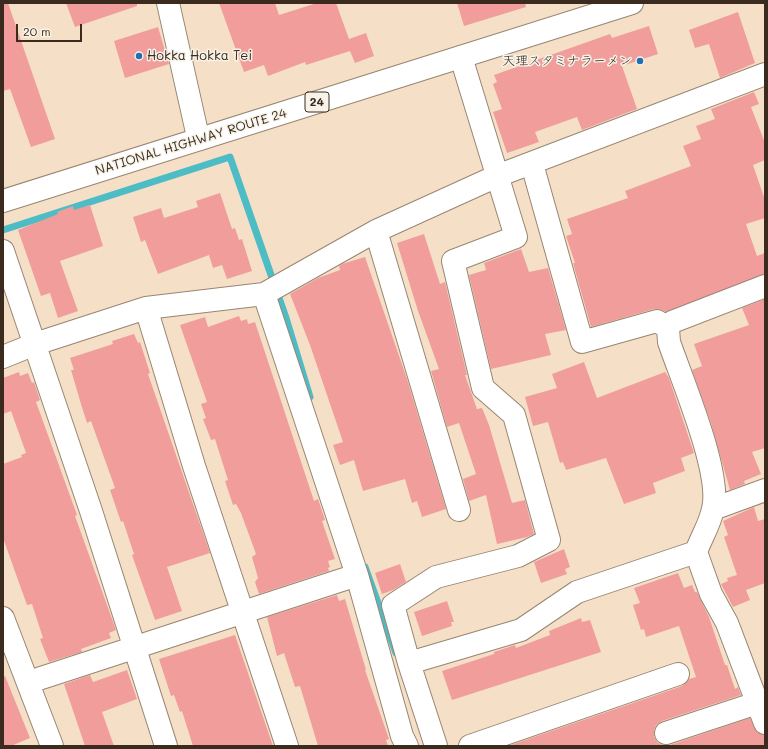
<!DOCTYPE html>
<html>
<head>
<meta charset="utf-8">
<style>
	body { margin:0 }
	#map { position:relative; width:768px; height:749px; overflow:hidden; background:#f5e0c7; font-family:Mali,sans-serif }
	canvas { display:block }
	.frame { position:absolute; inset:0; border:4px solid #3b2a1e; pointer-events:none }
	.scale { position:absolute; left:16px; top:24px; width:66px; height:18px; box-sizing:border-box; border:2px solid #3b2a1e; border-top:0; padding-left:5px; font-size:12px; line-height:14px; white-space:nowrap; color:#3b2a1e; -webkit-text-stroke:3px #f7f3e8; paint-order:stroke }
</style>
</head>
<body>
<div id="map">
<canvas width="768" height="749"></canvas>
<div class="frame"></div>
<div class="scale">20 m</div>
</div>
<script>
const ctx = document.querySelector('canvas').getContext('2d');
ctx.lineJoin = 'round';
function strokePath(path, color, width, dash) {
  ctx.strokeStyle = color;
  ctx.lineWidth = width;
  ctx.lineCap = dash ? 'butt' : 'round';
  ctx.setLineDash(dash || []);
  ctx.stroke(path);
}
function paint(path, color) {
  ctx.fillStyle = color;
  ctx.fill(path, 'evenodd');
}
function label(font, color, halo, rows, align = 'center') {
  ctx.font = font + ' Mali,"Klee One",sans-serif';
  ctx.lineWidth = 3;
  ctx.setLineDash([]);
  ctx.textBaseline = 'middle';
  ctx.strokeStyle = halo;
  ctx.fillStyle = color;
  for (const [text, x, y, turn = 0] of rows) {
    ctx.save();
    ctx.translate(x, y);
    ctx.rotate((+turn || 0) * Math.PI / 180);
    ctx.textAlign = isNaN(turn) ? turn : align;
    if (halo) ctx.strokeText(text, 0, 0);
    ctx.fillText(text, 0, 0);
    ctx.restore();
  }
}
const stream = new Path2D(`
	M3,230L230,157L286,318L310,397
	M365,567L396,653`);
const building = new Path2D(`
	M3,3H8L55,139L31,147L10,89L3,91Z
	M66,3H137V6L75,27Z
	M219,3H275L279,15L317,3H336L349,39L366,33L374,56L355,63L350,51L306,65L305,62L268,76L264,65L244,72Z
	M457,3H525L526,7L464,26Z
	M738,12L755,63L720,78L709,44L695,48L689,30Z
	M649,26L658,54L622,66L637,109L582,130L577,117L535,132L539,142L507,153L493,112L502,109L493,84L497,82L494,75L610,34L612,38Z
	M158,27L169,64L125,78L114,41Z
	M754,92L759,104L751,107L765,143V160L753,165L765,200V218L746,224L757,256L765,253V274L666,312L659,309H654L591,327L573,263H575L566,236L572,234L567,219L628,198L625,191L691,166L683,146L701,139L696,126L715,119L711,109Z
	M220,193L232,229L235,228L239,240L242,239L252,271L227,279L222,265L213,268L209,255L158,274L145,240L141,242L133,217L161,208L164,218L198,207L196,201Z
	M90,205L103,246L60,261L78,311L58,318L50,293L41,296L18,230L58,214L57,212L73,206L74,210Z
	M424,234L440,284L445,282L467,375H465L477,409L482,408L489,425L512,503L525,500L534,534L527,537L497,544L486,495L469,501L463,479L476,474L459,423L447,427L431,371L439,369L418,311L397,243Z
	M521,249L529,272L548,268L566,330L545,334L551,355L491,369L469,275L486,270L484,263Z
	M365,257L407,379L446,509L422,517L417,501L412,503L405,479L363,491L354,460L340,465L333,445L343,442L310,345L290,294L318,278L340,270L339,266L342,264Z
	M765,299V448L752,452L761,474L744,481L745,484L730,490L711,423L692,370L702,366L694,344L749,325L742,308Z
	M239,316L241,321L247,319L248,324L255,322L314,501L318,499L325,520L322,521L335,559L328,561L330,567L328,568L329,571L259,594L255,582L258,578L252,557L256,554L241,513L236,504L233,505L225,481L228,480L215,439L211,440L203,419L206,418L201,404L207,402L180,325L205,317L208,327Z
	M134,334L138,343L140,342L150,373L148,374L210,553L167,567L182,611L155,620L132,555L134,554L123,521L121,522L110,490L115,488L96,435L91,421L87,423L81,404L71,370H74L70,358L113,344L112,341Z
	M584,362L597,398L665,372L669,378L694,453L681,458L685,471L653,483L656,493L624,504L606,458L566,470L563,462L560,463L548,422L533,426L525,397L557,388L552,374Z
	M19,372L20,376L28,373L32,383L34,382L40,400L36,402L77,515L75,516L116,630L109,633L111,638L81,649L82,652L49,662L40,639L43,638L32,604L27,605L3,538V464L22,457L21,455L26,453L11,411L3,414V378Z
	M754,507L758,521L765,519V583L746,590L750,600L733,607L721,584L728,581L727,578L737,575L724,537L728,535L723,521Z
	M564,549L570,567L565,569L567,574L541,583L534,562Z
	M400,564L406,582L393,590L382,594L375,573Z
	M678,573L684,588L692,585L695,592H697L709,617L725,665H727L735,689L738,687L741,695L662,721L656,725L654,730V737L658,743L663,745H670L750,718L757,732L765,735V746H508L682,686L689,679L696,677L679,626L646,637L644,629L641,630L633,605L640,603L634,588Z
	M337,595L339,601L345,599L366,670H365L389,739L386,740L388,746H318L300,686L295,687L284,653L277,656L267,617Z
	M447,601L454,622H451L452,626L422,636L414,612Z
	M581,618L582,622L590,620L601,652L452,700L442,671L494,654V652L515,645L516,648L550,635L549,631Z
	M235,635L273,746H193L182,711L180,712L174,695L171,696L159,659Z
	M127,670L137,699L102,712L114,746H85L64,684L90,675L93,682Z
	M5,676L30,738L11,746H3V677Z`);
const minor = new Path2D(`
	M168,3L196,128L200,139
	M532,164L582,342L657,321L668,328
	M376,231L459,510
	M3,251L91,511L166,746
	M765,286L672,322L668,328L669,342C682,380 722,473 713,509C710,524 701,538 696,552L711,594L727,623L765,723
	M264,294L357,575L402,736L407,746
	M146,308L194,466L287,746
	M3,357L35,344L146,308L264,294L376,231L497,176L765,74
	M713,509L765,490
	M3,618L52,746
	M409,663L393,605L436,577L518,556L549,540L514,415L483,388L453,261L516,237L461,57
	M29,682L357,575
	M666,733L757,703
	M436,746L409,663L521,630L577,592L696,552
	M470,746L678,674`);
const highway = new Path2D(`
	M3,201L632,3`);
const markers = [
	[139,56,4,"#1f6fb2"],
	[640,61,4,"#1f6fb2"]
];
const shields = [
	[317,102,24]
];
const shieldNames = [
	["24",317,102]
];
const poiNames = [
	["Hokka Hokka Tei",147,56],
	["天理スタミナラーメン",632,61,"right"]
];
const streetNames = [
	["NATIONAL HIGHWAY ROUTE 24",191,142,-17]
];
strokePath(stream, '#4ebcc5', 7);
paint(building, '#f09d9c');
strokePath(minor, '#988572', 24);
strokePath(highway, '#988572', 24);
strokePath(minor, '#fff', 22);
strokePath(highway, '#fff', 22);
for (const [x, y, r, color] of markers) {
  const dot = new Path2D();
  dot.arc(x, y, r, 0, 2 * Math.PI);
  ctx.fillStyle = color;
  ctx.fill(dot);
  strokePath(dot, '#f7f3e8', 1.5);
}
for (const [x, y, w] of shields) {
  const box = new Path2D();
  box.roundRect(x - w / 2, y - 10, w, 20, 3);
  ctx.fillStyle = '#f7f3e8';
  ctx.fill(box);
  strokePath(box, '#3b2a1e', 1);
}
label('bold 12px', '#3b2a1e', null, shieldNames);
label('13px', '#3b2a1e', '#f7f3e8', poiNames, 'left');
label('13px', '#3b2a1e', '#f7f3e8', streetNames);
</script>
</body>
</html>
